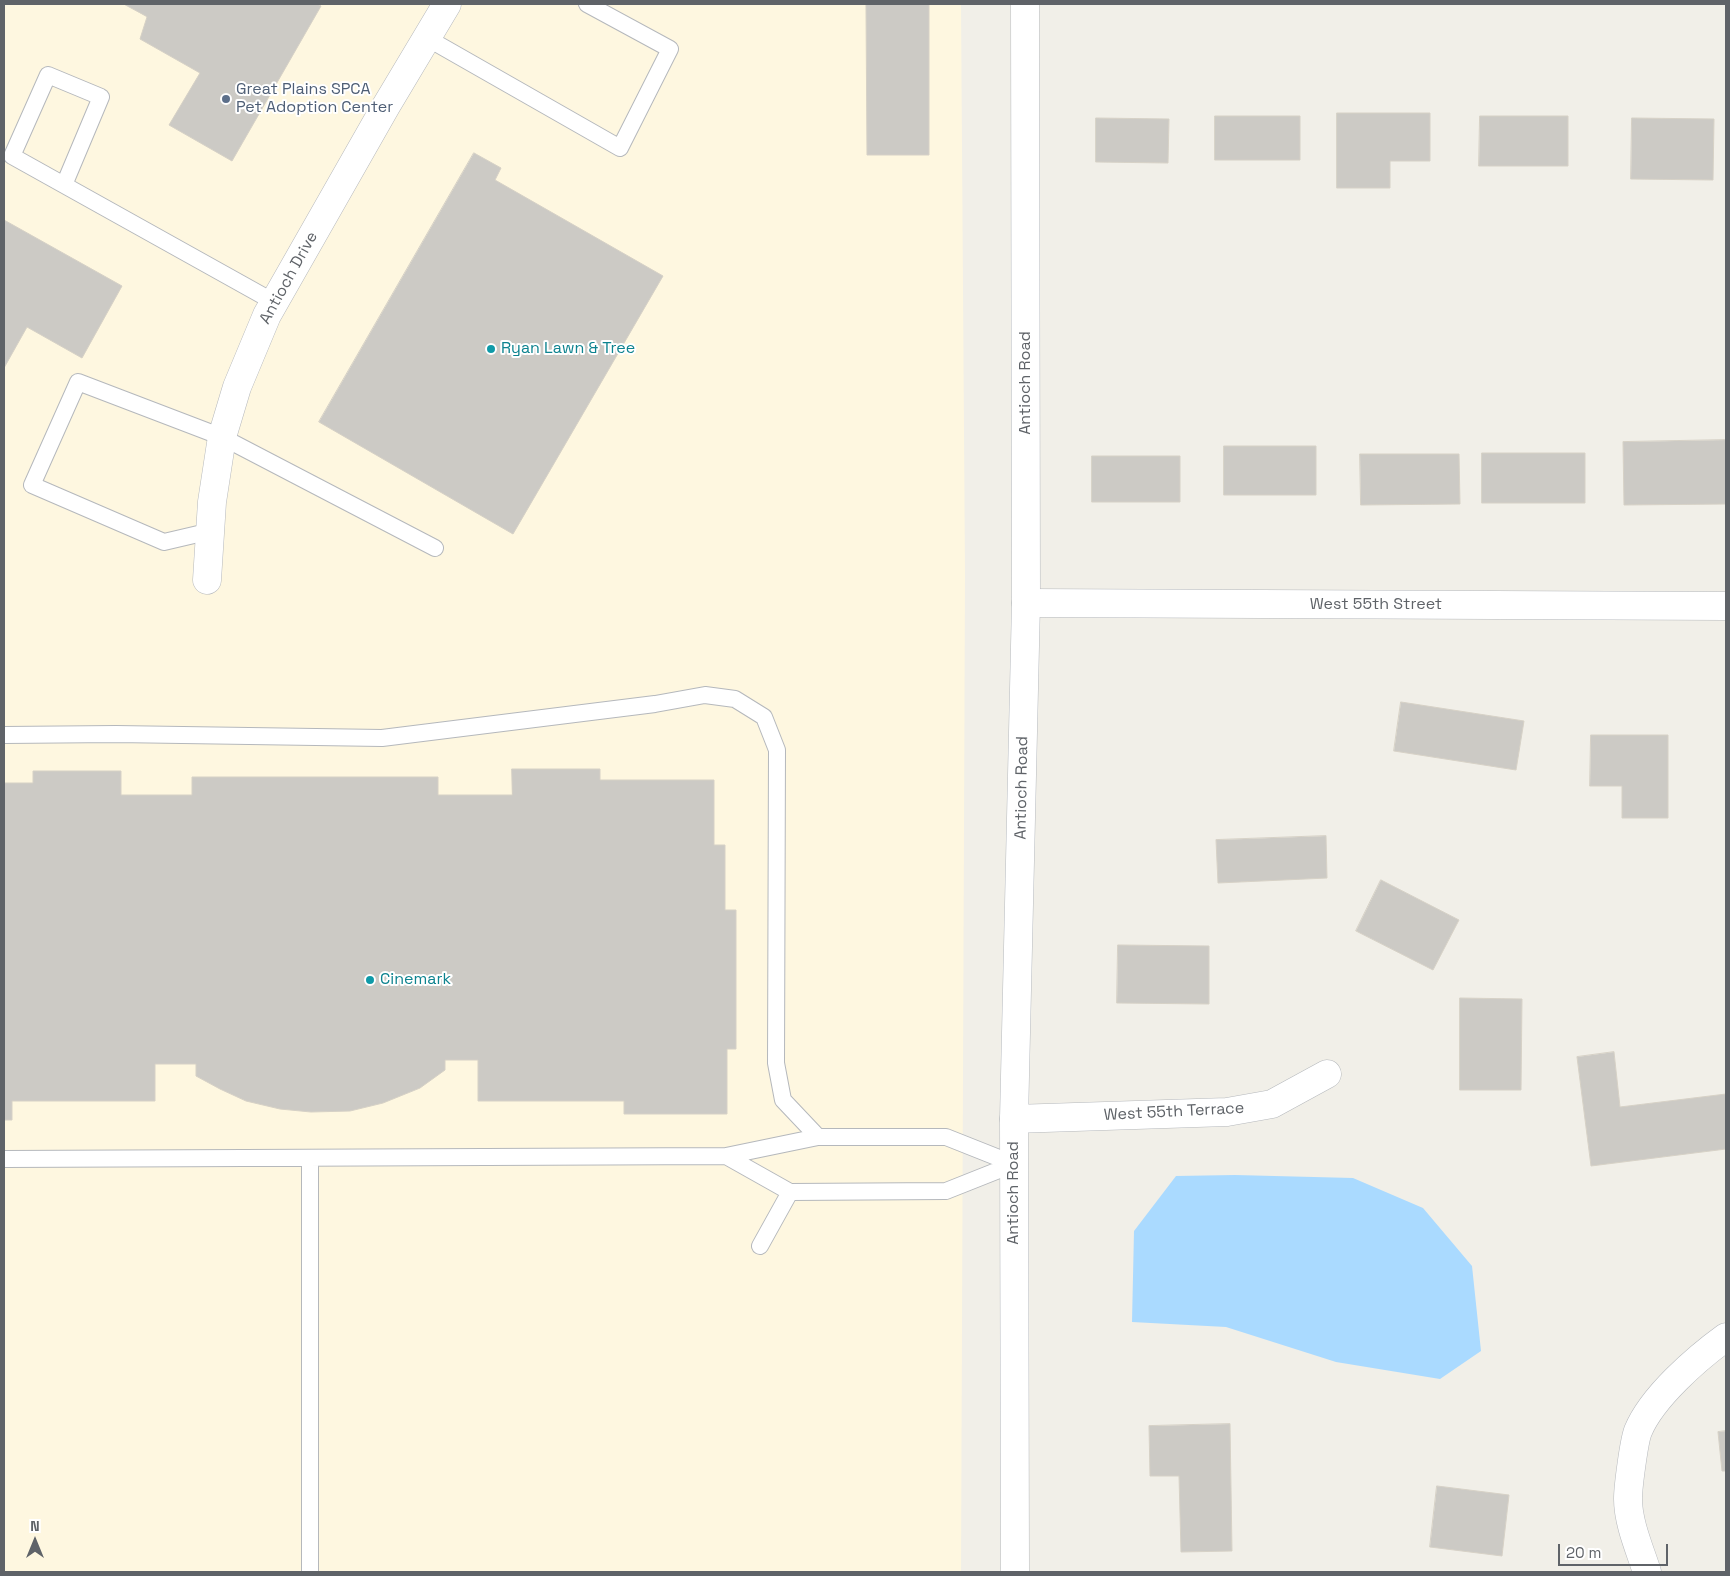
<!DOCTYPE html>
<html>
<head>
<meta charset="utf-8">
<style>
	body { margin:0 }
	#map { position:relative; width:1730px; height:1576px; overflow:hidden; background:#f1efe8; font-family:"Space Grotesk",sans-serif }
	canvas { display:block }
	.frame { position:absolute; inset:0; border:5px solid #5f6368; pointer-events:none }
	.north { position:absolute; left:10px; top:1516px; width:50px; height:50px; -webkit-text-stroke:4px #fff; paint-order:stroke; rotate:0deg; font-size:14px; font-weight:700; line-height:20px; text-align:center; color:#5f6368 }
	.north::after { content:''; display:block; margin:auto; width:18px; height:22px; background:#5f6368; clip-path:polygon(50% 0,100% 100%,50% 72%,0 100%) }
	.scale { position:absolute; left:1558px; top:1544px; width:110px; height:22px; box-sizing:border-box; border:2px solid #5f6368; border-top:0; padding-left:6px; font-size:15px; line-height:18px; white-space:nowrap; color:#5f6368; -webkit-text-stroke:4px #fff; paint-order:stroke }
</style>
</head>
<body>
<div id="map">
<canvas width="1730" height="1576"></canvas>
<div class="frame"></div>
<div class="north">N</div>
<div class="scale">20 m</div>
</div>
<script>
const ctx = document.querySelector('canvas').getContext('2d');
ctx.lineJoin = 'round';
function paint(path, color) {
  ctx.fillStyle = color;
  ctx.fill(path, 'evenodd');
}
function strokePath(path, color, width, dash) {
  ctx.strokeStyle = color;
  ctx.lineWidth = width;
  ctx.lineCap = dash ? 'butt' : 'round';
  ctx.setLineDash(dash || []);
  ctx.stroke(path);
}
function label(font, color, halo, rows, align = 'center') {
  ctx.font = font + ' "Space Grotesk",sans-serif';
  ctx.lineWidth = 4;
  ctx.setLineDash([]);
  ctx.textBaseline = 'middle';
  ctx.strokeStyle = halo;
  ctx.fillStyle = color;
  for (const [text, x, y, turn = 0] of rows) {
    ctx.save();
    ctx.translate(x, y);
    ctx.rotate((+turn || 0) * Math.PI / 180);
    ctx.textAlign = isNaN(turn) ? turn : align;
    if (halo) ctx.strokeText(text, 0, 0);
    ctx.fillText(text, 0, 0);
    ctx.restore();
  }
}
const commercial = new Path2D(`
	M4,4H961L965,575L961,1572H4Z`);
const water = new Path2D(`
	M1235,1175L1353,1178L1423,1208L1472,1266L1481,1351L1440,1379L1336,1362L1226,1327L1132,1322L1134,1231L1176,1176Z`);
const building = new Path2D(`
	M124,4H317L321,6L232,161L169,125L200,73L140,39L147,17Z
	M929,4V155H867L866,5Z
	M1337,113H1430V161H1390V188H1337Z
	M1215,116H1300V160H1215Z
	M1480,116H1568V166H1479Z
	M1096,118L1169,119L1168,163L1096,162Z
	M1632,118L1714,119L1713,180L1631,179Z
	M474,153L501,168L495,180L663,276L513,534L319,422Z
	M4,220L122,286L82,358L27,327L4,368Z
	M1726,440V504L1624,505L1623,442Z
	M1224,446H1316V495H1224Z
	M1482,453H1585V503H1482Z
	M1360,454H1459L1460,504L1361,505Z
	M1092,456H1180V502H1092Z
	M1401,702L1524,721L1516,770L1394,751Z
	M1591,735H1668V818H1622V786H1590Z
	M512,769H600V780H714V845H725V910H736V1049H727V1114H624V1101H478V1060H445V1070L420,1088L383,1103L350,1111L311,1112L280,1109L246,1101L220,1089L196,1076V1064H155V1101H12V1120H4V783H33V771H121V795H192V777H438V795H512Z
	M1326,836L1327,878L1218,883L1216,840Z
	M1381,880L1459,920L1433,970L1356,931Z
	M1118,945L1209,946V1004L1117,1003Z
	M1460,998L1522,999L1521,1090H1460Z
	M1614,1052L1620,1107L1726,1094V1149L1591,1166L1577,1057Z
	M1230,1424L1232,1551L1181,1552L1179,1476H1150L1149,1426Z
	M1726,1431V1471H1722L1718,1432Z
	M1437,1486L1509,1495L1502,1556L1430,1547Z`);
const service = new Path2D(`
	M427,38L620,148L670,49L587,4
	M64,185L101,97L48,75L12,156L274,302
	M211,531L164,542L32,485L78,382L222,437L435,548
	M4,735L116,734L382,738L655,704L705,695L735,699L764,717L777,750L776,1063L783,1100L818,1137
	M726,1156L790,1192L946,1191L1014,1164
	M310,1158V1572
	M4,1159L726,1156L818,1137H946L1014,1164
	M760,1246L790,1192`);
const minor = new Path2D(`
	M207,580L212,502L222,437L237,387L267,315L386,106L447,4
	M1026,603L1726,606
	M1014,1119L1227,1112L1272,1104L1327,1074
	M1647,1572C1640,1550 1628,1523 1628,1499C1628,1487 1634,1441 1638,1431C1652,1397 1697,1358 1726,1337`);
const secondary = new Path2D(`
	M1015,1572L1014,1119L1026,603L1025,4`);
const markers = [
	[226,99,5,"#5c6f8a"],
	[491,349,5,"#0f9aa8"],
	[370,980,5,"#0f9aa8"]
];
const serviceNames = [
	["Great Plains SPCA",236,90],
	["Pet Adoption Center",236,108]
];
const streetNames = [
	["Antioch Drive",289,278,-61],
	["Antioch Road",1026,383,-90],
	["West 55th Street",1376,605],
	["Antioch Road",1022,788,-89],
	["West 55th Terrace",1174,1112,-3],
	["Antioch Road",1014,1193,-90]
];
const cultureNames = [
	["Ryan Lawn & Tree",501,349],
	["Cinemark",380,980]
];
paint(commercial, '#fef7e0');
paint(water, '#aadaff');
paint(building, '#cccac5');
strokePath(building, '#d6d1c6', 1);
strokePath(service, '#b5b8bc', 18);
strokePath(minor, '#b5b8bc', 29);
strokePath(secondary, '#b6babf', 29);
strokePath(service, '#fff', 16);
strokePath(minor, '#fff', 28);
strokePath(secondary, '#fff', 28);
for (const [x, y, r, color] of markers) {
  const dot = new Path2D();
  dot.arc(x, y, r, 0, 2 * Math.PI);
  ctx.fillStyle = color;
  ctx.fill(dot);
  strokePath(dot, '#fff', 2);
}
label('16px', '#4e5e75', '#fff', serviceNames, 'left');
label('16px', '#5f6368', '#fff', streetNames);
label('16px', '#0d838f', '#fff', cultureNames, 'left');
</script>
</body>
</html>
